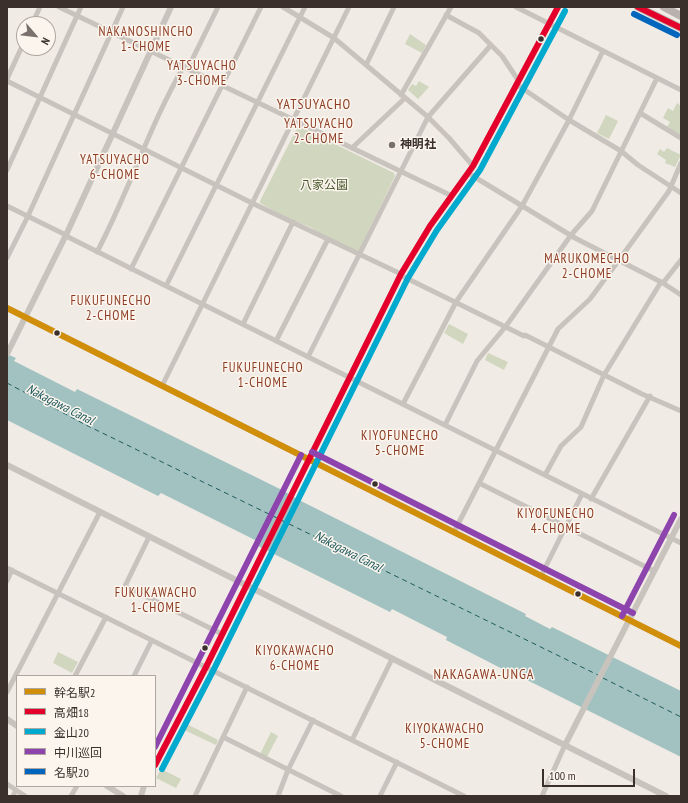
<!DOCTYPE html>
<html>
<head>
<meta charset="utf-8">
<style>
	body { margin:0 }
	#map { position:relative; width:688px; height:803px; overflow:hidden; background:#f0ebe5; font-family:"PT Sans Narrow","Noto Sans JP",sans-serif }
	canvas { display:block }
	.frame { position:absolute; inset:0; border:8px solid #3b302b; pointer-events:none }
	.legend { position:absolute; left:16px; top:675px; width:140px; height:112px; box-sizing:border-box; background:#fbf5ee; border:1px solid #aea6a0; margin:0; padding:5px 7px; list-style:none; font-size:12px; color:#3b302b }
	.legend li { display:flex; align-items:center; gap:8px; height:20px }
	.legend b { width:20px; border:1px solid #aea6a0 }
	.north { position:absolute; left:16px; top:16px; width:40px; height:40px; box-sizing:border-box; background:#fbf5ee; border:1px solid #aea6a0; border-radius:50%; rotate:118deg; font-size:11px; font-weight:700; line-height:16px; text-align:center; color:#3b302b }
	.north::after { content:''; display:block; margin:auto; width:14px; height:18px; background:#7a716c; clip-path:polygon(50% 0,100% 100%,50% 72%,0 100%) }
	.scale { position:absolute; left:542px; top:769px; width:93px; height:18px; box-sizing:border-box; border:2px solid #3b302b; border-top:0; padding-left:5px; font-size:12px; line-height:14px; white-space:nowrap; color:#3b302b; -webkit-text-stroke:3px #fbf5ee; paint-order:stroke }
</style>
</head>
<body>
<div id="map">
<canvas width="688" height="803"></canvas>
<div class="frame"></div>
<ul class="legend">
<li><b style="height:5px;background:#d18e09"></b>幹名駅2</li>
<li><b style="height:5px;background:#e4002b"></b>高畑18</li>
<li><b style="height:5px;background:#00a9ce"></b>金山20</li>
<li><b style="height:5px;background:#8e44ad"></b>中川巡回</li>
<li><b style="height:5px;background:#0065bd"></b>名駅20</li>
</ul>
<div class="north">N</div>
<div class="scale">100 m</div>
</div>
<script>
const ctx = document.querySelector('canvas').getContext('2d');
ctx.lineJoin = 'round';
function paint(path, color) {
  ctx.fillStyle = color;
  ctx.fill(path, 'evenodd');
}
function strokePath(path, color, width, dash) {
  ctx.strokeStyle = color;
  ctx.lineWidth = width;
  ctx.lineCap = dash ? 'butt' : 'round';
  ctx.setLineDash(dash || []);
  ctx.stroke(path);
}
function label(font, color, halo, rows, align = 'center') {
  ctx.font = font + ' "PT Sans Narrow","Noto Sans JP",sans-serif';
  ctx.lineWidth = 3;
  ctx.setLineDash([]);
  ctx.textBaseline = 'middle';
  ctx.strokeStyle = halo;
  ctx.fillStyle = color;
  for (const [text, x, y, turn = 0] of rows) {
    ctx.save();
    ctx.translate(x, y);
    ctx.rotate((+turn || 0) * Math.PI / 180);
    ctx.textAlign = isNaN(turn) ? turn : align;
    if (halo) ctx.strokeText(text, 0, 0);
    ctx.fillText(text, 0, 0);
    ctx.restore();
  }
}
const green = new Path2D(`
	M410,34L426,45L422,53L405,44Z
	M419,81L429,87L418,99L408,90L412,84L416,86Z
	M677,103L681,106V136L667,127L670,122L663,118L668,108L673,111Z
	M606,115L618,121L609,139L597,133Z
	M298,126L394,173L395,176L359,251C351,249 315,233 312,228L283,216L260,203V201Z
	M667,148L681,155L675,167L665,163L666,160L657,154L660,149L664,152Z
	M449,324L468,334L463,344L444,333Z
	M488,353L508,362L504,370L485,360Z
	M58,652L78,662L72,673L53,663Z
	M185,723L218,740L216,745L182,729Z
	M271,732L278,736L267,757L260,754Z
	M161,769L181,779L176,788L156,778Z`);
const water = new Path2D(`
	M7,354L16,358L14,361L75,392L77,389L284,491L297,499L526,614L525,616L550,629L552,627L681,691V757L523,678L522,679L446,640L447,637L392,609L390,612L258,546L259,542L161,493L158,496L7,420Z`);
const ferry = new Path2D(`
	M7,383L86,425L277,518
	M281,520L598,675
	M603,678L681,717`);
const minor = new Path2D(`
	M59,7L452,196
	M283,7L334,38L428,117L449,138L473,166
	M516,7L681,90
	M446,15L479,33L502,56L518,80
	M32,24L40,7
	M366,65L394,7
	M188,68L218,7
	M7,79L24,42
	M7,81L252,203L401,274
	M516,84L569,120L621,151L638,165L681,193
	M401,95L451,7
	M640,113L681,138
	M352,148L405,98
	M7,170L81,7
	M468,173L575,238L663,283L681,295
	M7,206L66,235
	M66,236L681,543
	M97,252C129,192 149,126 184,66
	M7,258L28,216L123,7
	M131,269L261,7
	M400,275C443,296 484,316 524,336L525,335L642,394L681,411
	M663,283L681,260
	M166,286L305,7
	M243,324L293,222
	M276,341L328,239
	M308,357L428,117L491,45
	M162,386L349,7
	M403,404L456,302L522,206L569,120L603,51
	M445,425L477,361L506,326L571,235L592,211L657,78
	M545,475L561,446L581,427L604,375L661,282
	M479,483L654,571
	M591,499L650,396
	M454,532L558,329L590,299L619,260L669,191L681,163
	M149,537L125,586L222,634
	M7,568L464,796
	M541,576L582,494
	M7,581L12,570
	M75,676L106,617
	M134,676L152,640
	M7,692L100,512
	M223,737L341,796
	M352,740L392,659
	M7,784L25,796
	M13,796L16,790
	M71,796L77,786
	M195,796L247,687
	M278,796L288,770L313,720
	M380,796L397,762
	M542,796L565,745`);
const tertiary = new Path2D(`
	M7,308L681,646
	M7,354L66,235L171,7
	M7,465L666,796
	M7,719L17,726
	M565,745L681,519
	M155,765L206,667L401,274L430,226L473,166L558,7
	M107,786L123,796
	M141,796L144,786`);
const primary = new Path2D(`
	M638,7L681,28
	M664,7L681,16`);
const bus1 = new Path2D(`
	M7,308L681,646`);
const bus2 = new Path2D(`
	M638,7L681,28
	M155,765L206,667L401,274L430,226L473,166L558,7`);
const bus3 = new Path2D(`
	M162,769L213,671L408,278L437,230L480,170L565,11`);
const bus4 = new Path2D(`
	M312,452L633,613
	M622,616L674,515
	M155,747L301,455`);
const bus5 = new Path2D(`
	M634,14L677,35`);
const markers = [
	[541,39,3.5,"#3b302b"],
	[392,145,4,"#7a716c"],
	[57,333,3.5,"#3b302b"],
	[375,484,3.5,"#3b302b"],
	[578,594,3.5,"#3b302b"],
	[205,648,3.5,"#3b302b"]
];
const poiNames = [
	["神明社",400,145]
];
const parkNames = [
	["八家公園",324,186]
];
const neighbourhoodNames = [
	["NAKANOSHINCHO",146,32],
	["1-CHOME",146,47],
	["YATSUYACHO",202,66],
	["3-CHOME",202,81],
	["YATSUYACHO",319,124],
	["2-CHOME",319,139],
	["YATSUYACHO",115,160],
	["6-CHOME",115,175],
	["MARUKOMECHO",587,259],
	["2-CHOME",587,274],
	["FUKUFUNECHO",111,301],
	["2-CHOME",111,316],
	["FUKUFUNECHO",263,368],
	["1-CHOME",263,383],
	["KIYOFUNECHO",400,436],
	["5-CHOME",400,451],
	["KIYOFUNECHO",556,514],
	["4-CHOME",556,529],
	["FUKUKAWACHO",156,593],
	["1-CHOME",156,608],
	["KIYOKAWACHO",295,651],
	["6-CHOME",295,666],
	["KIYOKAWACHO",445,729],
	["5-CHOME",445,744]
];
const waterNames = [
	["Nakagawa Canal",60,405,27],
	["Nakagawa Canal",348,552,27]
];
const quarterNames = [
	["YATSUYACHO",314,105],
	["NAKAGAWA-UNGA",484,675]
];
paint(green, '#d1d6bf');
paint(water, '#a1c2c1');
strokePath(ferry, '#1f5a5e', 1, [5, 4]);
strokePath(minor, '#c9c3be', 5);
strokePath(tertiary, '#c9c3be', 6);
strokePath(primary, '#b8b1ad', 8);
strokePath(bus1, '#d18e09', 6);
strokePath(bus2, '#e4002b', 6);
strokePath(bus3, '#00a9ce', 6);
strokePath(bus4, '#8e44ad', 6);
strokePath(bus5, '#0065bd', 6);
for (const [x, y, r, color] of markers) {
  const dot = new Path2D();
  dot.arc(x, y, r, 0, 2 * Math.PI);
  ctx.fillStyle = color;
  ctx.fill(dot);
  strokePath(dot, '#fbf5ee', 1.5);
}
label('bold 12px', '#3b302b', '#fbf5ee', poiNames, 'left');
label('12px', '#4a5a2e', '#fbf5ee', parkNames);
ctx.letterSpacing = '1px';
label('13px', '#8c3b22', '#fbf5ee', neighbourhoodNames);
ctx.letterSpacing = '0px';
label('italic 13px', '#1f5a5e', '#fbf5ee', waterNames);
ctx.letterSpacing = '1px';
label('14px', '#8c3b22', '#fbf5ee', quarterNames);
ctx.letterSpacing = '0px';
</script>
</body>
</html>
